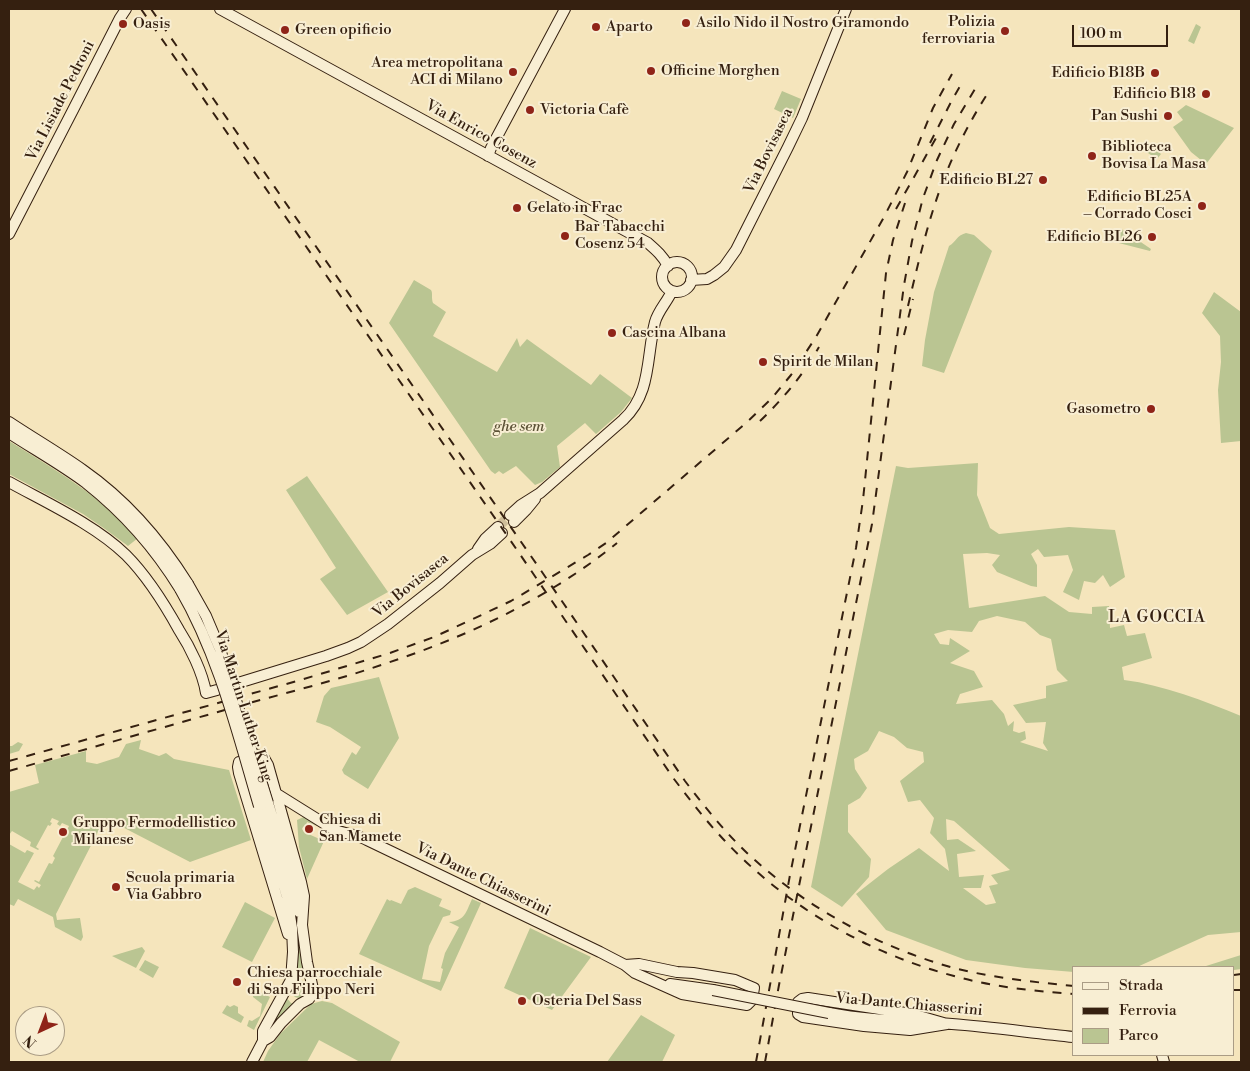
<!DOCTYPE html>
<html>
<head>
<meta charset="utf-8">
<style>
	body { margin:0 }
	#map { position:relative; width:1250px; height:1071px; overflow:hidden; background:#f5e5bc; font-family:"Libre Bodoni",serif }
	canvas { display:block }
	.frame { position:absolute; inset:0; border:10px solid #352010; pointer-events:none }
	.legend { position:absolute; left:1072px; top:966px; width:162px; height:90px; box-sizing:border-box; background:#f8eed3; border:1px solid #aa9c85; margin:0; padding:6px 9px; list-style:none; font-size:15px; color:#352010 }
	.legend li { display:flex; align-items:center; gap:10px; height:25px }
	.legend b { width:25px; border:1px solid #aa9c85 }
	.north { position:absolute; left:15px; top:1006px; width:50px; height:50px; box-sizing:border-box; background:#f8eed3; border:1px solid #aa9c85; border-radius:50%; rotate:223deg; font-size:14px; font-weight:700; line-height:20px; text-align:center; color:#352010 }
	.north::after { content:''; display:block; margin:auto; width:18px; height:22px; background:#8f2418; clip-path:polygon(50% 0,100% 100%,50% 72%,0 100%) }
	.scale { position:absolute; left:1072px; top:25px; width:96px; height:22px; box-sizing:border-box; border:2px solid #352010; border-top:0; padding-left:6px; font-size:15px; line-height:18px; white-space:nowrap; color:#352010; -webkit-text-stroke:4px #f8eed3; paint-order:stroke }
</style>
</head>
<body>
<div id="map">
<canvas width="1250" height="1071"></canvas>
<div class="frame"></div>
<ul class="legend">
<li><b style="height:6px;background:#f8eed3"></b>Strada</li>
<li><b style="height:6px;background:#352010"></b>Ferrovia</li>
<li><b style="height:14px;background:#bac592"></b>Parco</li>
</ul>
<div class="north">N</div>
<div class="scale">100 m</div>
</div>
<script>
const ctx = document.querySelector('canvas').getContext('2d');
ctx.lineJoin = 'round';
function paint(path, color) {
  ctx.fillStyle = color;
  ctx.fill(path, 'evenodd');
}
function strokePath(path, color, width, dash) {
  ctx.strokeStyle = color;
  ctx.lineWidth = width;
  ctx.lineCap = dash ? 'butt' : 'round';
  ctx.setLineDash(dash || []);
  ctx.stroke(path);
}
function label(font, color, halo, rows, align = 'center') {
  ctx.font = font + ' "Libre Bodoni",serif';
  ctx.lineWidth = 4;
  ctx.setLineDash([]);
  ctx.textBaseline = 'middle';
  ctx.strokeStyle = halo;
  ctx.fillStyle = color;
  for (const [text, x, y, turn = 0] of rows) {
    ctx.save();
    ctx.translate(x, y);
    ctx.rotate((+turn || 0) * Math.PI / 180);
    ctx.textAlign = isNaN(turn) ? turn : align;
    if (halo) ctx.strokeText(text, 0, 0);
    ctx.fillText(text, 0, 0);
    ctx.restore();
  }
}
const green = new Path2D(`
	M1196,24L1201,27L1194,44L1188,41Z
	M782,91L801,99L793,118L774,109Z
	M1186,105L1234,128L1206,164L1191,152L1173,127L1183,120L1177,112Z
	M1150,145L1161,154L1157,159L1145,151Z
	M1120,228L1151,249L1150,251L1111,241Z
	M966,233L974,235L992,251L944,373L922,366L925,340L934,292L949,246C957,241 956,236 966,233Z
	M414,280L431,290C433,293 431,298 433,303L446,312L433,336L497,372L517,338L520,347L527,339L591,385L600,374L632,398L621,412L596,434L585,423L557,446L560,467L542,482L535,485L516,466L503,474L499,471L495,474L491,471L389,323Z
	M1214,292L1241,312V405H1240L1241,441L1221,443L1218,390L1221,362L1220,336L1202,313Z
	M9,441C35,457 61,473 86,491C105,505 121,522 138,538L128,546L105,529L83,514L9,474Z
	M978,463L977,495L990,528L999,534L1069,527L1115,530L1125,577L1110,587L1103,575L1095,583L1084,581L1079,600L1063,592L1073,570L1068,555L1044,557L1038,549L1031,554L1037,565V587L1031,586L997,572L992,565L1000,555L987,553L963,554L969,608L1045,596L1069,612L1092,614V607L1109,606L1110,628L1124,625L1127,636L1145,633L1152,658L1122,667L1124,680C1164,685 1204,701 1241,716V932L1208,935L1137,967H1074V972L1025,968L966,960L886,930L856,894L888,869L919,848L949,871L945,849L930,833L934,818L920,800L908,802L900,781L924,762L923,752L907,748L894,737L879,731L868,751L854,759L855,769L867,788L860,798L848,805V832L871,859L869,877L842,907L811,887L896,466L908,468ZM997,616L1025,622L1040,635L1051,639L1057,670L1068,681L1046,686V698L1013,705L1026,723L1046,722L1043,743L1048,751L1020,742L1026,739L1025,731L1019,733L1013,731L1014,721L1008,726L1004,714L992,700L956,704L960,694L983,687L974,671L950,663L970,651L950,638L949,645L940,644L934,634L948,630L972,632L979,621ZM946,819L954,821L1010,870L991,875L998,884L989,886L996,903L986,905L963,888H981L984,875L959,877L957,854L976,851L958,839L947,840Z
	M307,476L388,592L347,615L320,579L336,568L286,490Z
	M379,677L399,738L368,789L344,774L342,770L352,752L356,755L361,747L330,727L316,722L324,696L331,688Z
	M141,740L139,749L159,756L166,753L174,759L229,770L251,840L190,862L105,818L56,914L57,920L80,918L83,937L81,941L55,927L53,917L18,899L14,906L9,904V844L25,853L27,850L34,853L18,882L34,890L37,886L39,888L41,885L34,881L35,880L39,882L49,863L52,864L55,858L53,856L63,837L58,834L59,833L66,836L68,833L66,832L69,826L62,823L60,826L57,824L59,821L52,818L50,822L52,823L50,826L48,825L36,847L39,849L38,850L30,846L31,842L12,831L9,835V792L39,783L35,765L86,751V762L97,764L119,757L126,744Z
	M18,742L23,744L19,751L9,754V746H12Z
	M264,804L295,910L305,974L300,972L295,973L296,963Z
	M306,816L317,822V826L307,822L306,826L303,827L302,829L304,832L324,841L307,879L299,847L297,820Z
	M415,887L442,899L439,906L451,911L450,915L443,917L429,946L422,979L440,982L443,969L441,968L445,953L459,927L449,922C465,921 466,912 472,899L481,903L441,991L359,954L387,899L390,901L391,900L401,904L408,890Z
	M245,902L275,918L252,962L222,947Z
	M530,928L591,957L552,1010L504,988Z
	M142,947L145,951L136,968L112,956Z
	M1241,955V969L1234,970V967H1198L1206,966Z
	M145,960L159,967L153,978L139,970Z
	M290 989a9 9 0 1 1 18 0a9 9 0 1 1-18 0Z
	M256,990L270,997L254,1030L247,1026L249,1020L252,1021L260,1016L262,1004L253,997V992Z
	M285,996L291,1003L295,1004L266,1035Z
	M322,1001L332,1003L400,1042L390,1062H360L319,1040L307,1062H263L268,1051L280,1034L311,1004Z
	M227,1005L230,1007L234,1005L238,1007V1013L244,1017L241,1023L222,1013Z
	M641,1015L675,1035L662,1062H607Z`);
const secondaryTunnel = new Path2D(`
	M498,527L510,515`);
const secondary = new Path2D(`
	M220,9L648,243C656,250 663,256 668,266
	M488,156L491,148L565,9
	M9,234L74,108L120,18L126,9
	M662 277a15 15 0 1 1 30 0a15 15 0 1 1-30 0Z
	M691,280L707,279L714,275L724,267L736,250L788,147L802,118L846,9
	M9,422C33,438 59,453 83,470C126,500 160,539 188,584
	M9,433C35,450 62,465 86,483C124,513 155,548 180,589
	M9,482C47,503 95,525 126,555C148,577 164,603 179,630C190,647 203,673 206,693L217,690
	M510,515L521,505L540,493L623,420C652,393 646,357 655,322C658,311 667,302 672,291
	M514,522L526,510L535,499
	M478,549L485,539L498,527
	M238,683L326,656L348,648L361,642L388,624L440,583L472,555L490,544L502,533
	M260,755L264,758L268,765L301,882L304,896L302,925L307,962L313,989V993L309,999L300,1004L281,1023L270,1037L263,1041
	M239,762L238,767L239,773L288,934
	M277,794L333,829C344,834 356,834 367,840L600,952L625,965L635,973L682,994L747,1005L752,1000L754,988L735,980L693,973L677,972L639,964L625,965
	M268,803L293,884L299,912
	M670,984L713,990
	M808,998L912,1014L947,1024L910,1030L864,1026L803,1017L798,1014V1002L802,999Z
	M829,1013C870,1021 911,1021 952,1024C992,1027 1033,1033 1074,1037
	M1162,1055L1164,1062
	M252,1062L263,1041V1031L291,980L293,952L292,928L287,896L259,806`);
const rail = new Path2D(`
	M141,9L506,534L674,779C690,800 706,821 725,841C786,906 867,953 954,976C993,987 1033,991 1074,994
	M151,9L542,572L685,781C704,806 724,831 747,853C805,907 878,947 954,968C993,978 1034,982 1074,986
	M930,143L951,102L963,81
	M896,209L936,138
	M908,306C917,268 926,229 939,192C951,158 967,126 986,96
	M904,335L913,299
	M760,421C783,399 803,375 819,347
	M9,761L297,681L390,653L434,637L473,619L511,601L588,555L606,543L746,423L772,398L791,375L816,337L884,217L907,172L933,108L952,74
	M9,771C90,748 172,725 253,702C297,690 341,679 384,664C467,637 549,598 617,543
	M1234,975L1241,974
	M1234,990H1241
	M756,1062L790,875L856,548L863,500L886,273L893,240L905,203
	M765,1062L779,985L872,524L904,285L912,241L923,198L937,160L954,124L975,89`);
const secondaryBridge = new Path2D(`
	M188,584L206,616L220,649L268,803
	M180,589C219,656 237,732 259,806
	M713,990L829,1013`);
const markers = [
	[686,23,5,"#8f2418"],
	[123,24,5,"#8f2418"],
	[596,27,5,"#8f2418"],
	[285,30,5,"#8f2418"],
	[1005,31,5,"#8f2418"],
	[651,71,5,"#8f2418"],
	[513,72,5,"#8f2418"],
	[1155,73,5,"#8f2418"],
	[1206,94,5,"#8f2418"],
	[530,110,5,"#8f2418"],
	[1168,116,5,"#8f2418"],
	[1092,156,5,"#8f2418"],
	[1043,180,5,"#8f2418"],
	[1202,206,5,"#8f2418"],
	[517,208,5,"#8f2418"],
	[565,236,5,"#8f2418"],
	[1152,237,5,"#8f2418"],
	[612,333,5,"#8f2418"],
	[763,362,5,"#8f2418"],
	[1151,409,5,"#8f2418"],
	[309,829,5,"#8f2418"],
	[63,832,5,"#8f2418"],
	[116,887,5,"#8f2418"],
	[237,982,5,"#8f2418"],
	[522,1001,5,"#8f2418"]
];
const poiNames = [
	["Polizia",995,22,"right"],
	["ferroviaria",995,39,"right"],
	["Asilo Nido il Nostro Giramondo",696,23],
	["Oasis",133,24],
	["Aparto",606,27],
	["Green opificio",295,30],
	["Area metropolitana",503,63,"right"],
	["ACI di Milano",503,80,"right"],
	["Officine Morghen",661,71],
	["Edificio B18B",1145,73,"right"],
	["Edificio B18",1196,94,"right"],
	["Victoria Cafè",540,110],
	["Pan Sushi",1158,116,"right"],
	["Biblioteca",1102,147],
	["Bovisa La Masa",1102,164],
	["Edificio BL27",1033,180,"right"],
	["Edificio BL25A",1192,197,"right"],
	["– Corrado Cosci",1192,214,"right"],
	["Gelato in Frac",527,208],
	["Bar Tabacchi",575,227],
	["Cosenz 54",575,244],
	["Edificio BL26",1142,237,"right"],
	["Cascina Albana",622,333],
	["Spirit de Milan",773,362],
	["Gasometro",1141,409,"right"],
	["Chiesa di",319,820],
	["San Mamete",319,837],
	["Gruppo Fermodellistico",73,823],
	["Milanese",73,840],
	["Scuola primaria",126,878],
	["Via Gabbro",126,895],
	["Chiesa parrocchiale",247,973],
	["di San Filippo Neri",247,990],
	["Osteria Del Sass",532,1001]
];
const streetNames = [
	["Via Lisiade Pedroni",61,101,-63],
	["Via Enrico Cosenz",481,135,29],
	["Via Bovisasca",769,151,-64],
	["Via Bovisasca",411,586,-39],
	["Via Martin Luther King",243,706,72],
	["Via Dante Chiasserini",483,880,26],
	["Via Dante Chiasserini",909,1005,5]
];
const parkNames = [
	["ghe sem",519,427]
];
const neighbourhoodNames = [
	["LA GOCCIA",1157,618]
];
paint(green, '#bac592');
strokePath(secondaryTunnel, '#cfbe9a', 10, [10, 5]);
strokePath(secondary, '#352010', 12);
strokePath(secondary, '#f8eed3', 10);
strokePath(rail, '#352010', 2, [9, 9]);
strokePath(secondaryBridge, '#352010', 12, []);
strokePath(secondaryBridge, '#f8eed3', 10);
for (const [x, y, r, color] of markers) {
  const dot = new Path2D();
  dot.arc(x, y, r, 0, 2 * Math.PI);
  ctx.fillStyle = color;
  ctx.fill(dot);
  strokePath(dot, '#f8eed3', 2);
}
label('15px', '#352010', '#f8eed3', poiNames, 'left');
label('15px', '#352010', '#f8eed3', streetNames);
label('italic 15px', '#5d5237', '#f8eed3', parkNames);
ctx.letterSpacing = '1px';
label('16px', '#352010', '#f8eed3', neighbourhoodNames);
ctx.letterSpacing = '0px';
</script>
</body>
</html>
